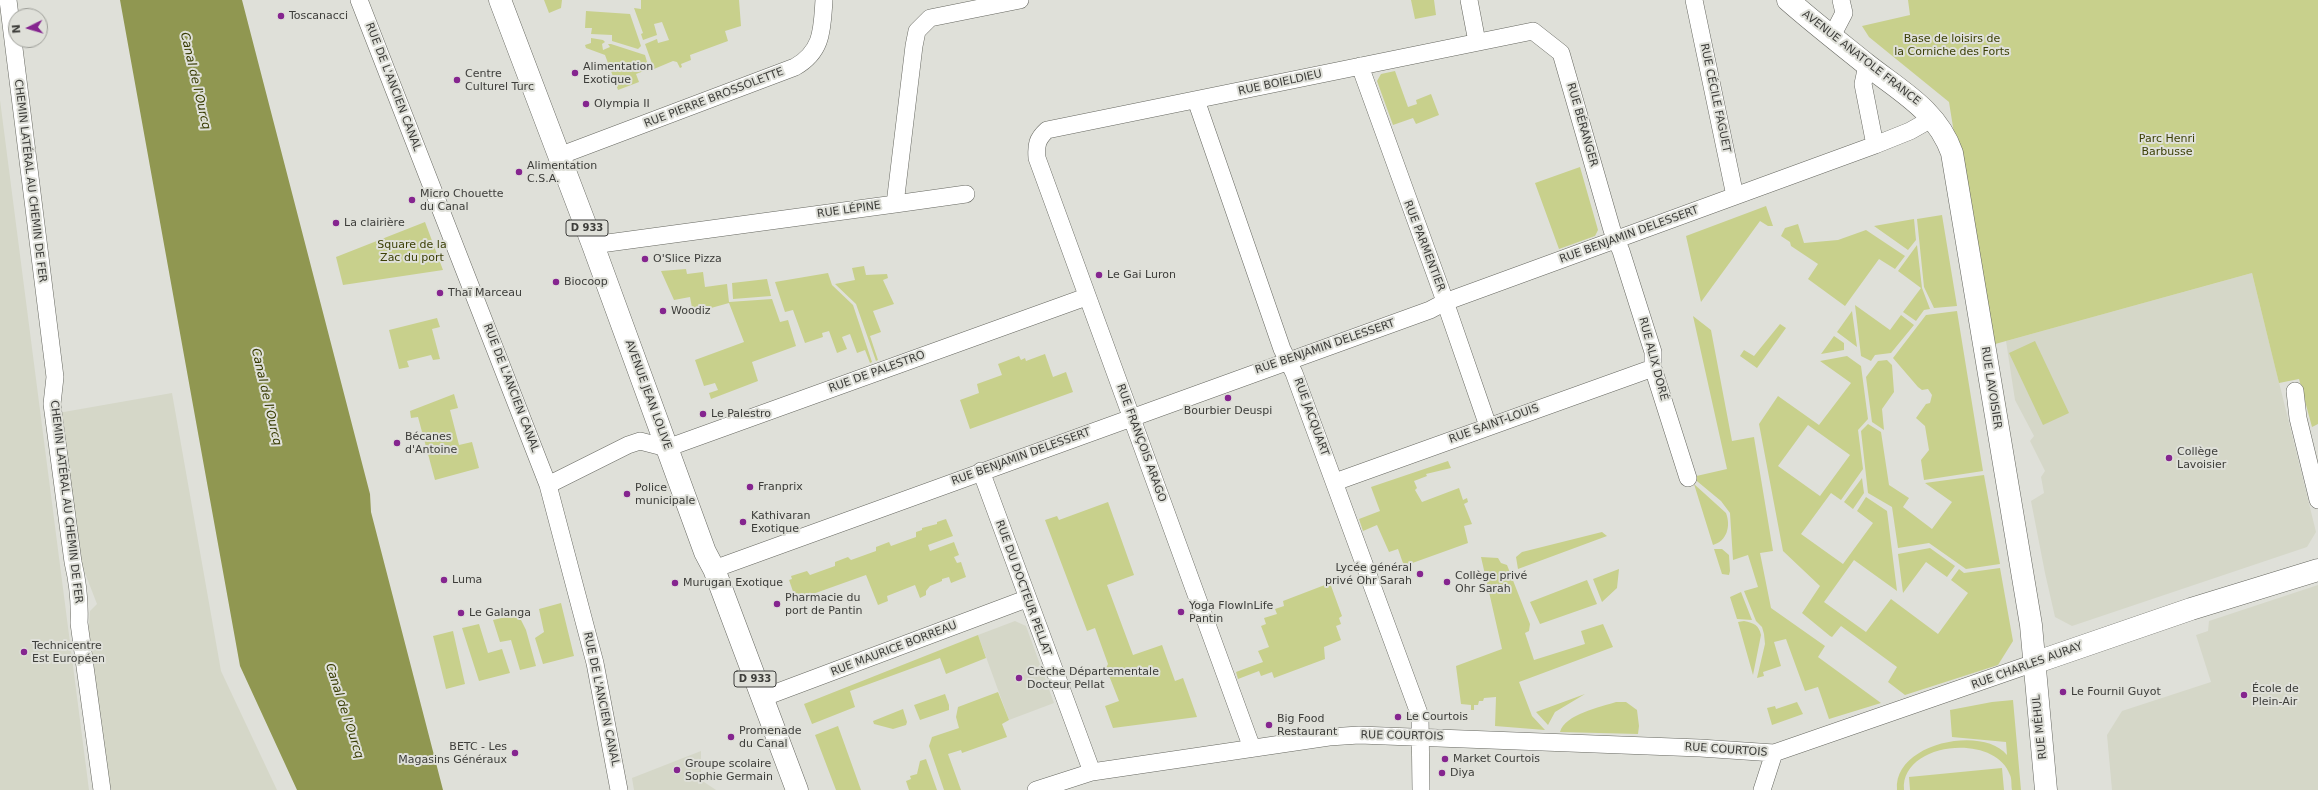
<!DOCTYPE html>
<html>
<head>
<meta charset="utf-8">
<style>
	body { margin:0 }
	#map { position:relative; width:2318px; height:790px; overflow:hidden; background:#dfe0d9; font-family:"DejaVu Sans",sans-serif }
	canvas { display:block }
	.north { position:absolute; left:8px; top:8px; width:40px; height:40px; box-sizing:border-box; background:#dfe0d9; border:1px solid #9e9f99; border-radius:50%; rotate:265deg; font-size:11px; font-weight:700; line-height:16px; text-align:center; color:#3d3d3a }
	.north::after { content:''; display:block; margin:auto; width:14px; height:18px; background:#85258f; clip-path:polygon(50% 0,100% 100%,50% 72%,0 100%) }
</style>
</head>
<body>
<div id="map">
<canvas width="2318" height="790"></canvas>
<div class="north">N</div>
</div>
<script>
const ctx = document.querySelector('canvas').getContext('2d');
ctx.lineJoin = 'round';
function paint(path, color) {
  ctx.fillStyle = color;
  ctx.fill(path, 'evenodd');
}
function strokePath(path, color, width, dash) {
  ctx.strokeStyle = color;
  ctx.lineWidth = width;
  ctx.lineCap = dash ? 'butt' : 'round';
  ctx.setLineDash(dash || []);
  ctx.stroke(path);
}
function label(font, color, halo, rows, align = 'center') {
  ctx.font = font + ' "DejaVu Sans",sans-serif';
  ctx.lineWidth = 4;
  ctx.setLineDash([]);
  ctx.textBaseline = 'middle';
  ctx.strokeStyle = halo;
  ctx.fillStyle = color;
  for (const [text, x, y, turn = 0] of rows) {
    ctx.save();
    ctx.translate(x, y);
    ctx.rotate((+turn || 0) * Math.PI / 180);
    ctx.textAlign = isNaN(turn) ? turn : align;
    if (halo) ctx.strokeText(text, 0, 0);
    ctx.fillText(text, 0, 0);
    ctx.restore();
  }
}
const built = new Path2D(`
	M0,100L89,790H0Z
	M2252,273L2316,532L2307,547L2072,626L2055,617L2045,573L2031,501L2044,493L2041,477L2045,471L2030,441L2034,436L2015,400L2006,341Z
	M172,393L221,671L277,790H108L88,640L90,611L97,604L78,555L58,413Z
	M2318,585V790H2112L2107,735L2122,711L2211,682L2196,635L2208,631L2209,621Z
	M1015,621L1026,626L1054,703L1009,720L978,635Z
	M701,751V780L716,790H634L632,778Z`);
const green = new Path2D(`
	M544,0H562L561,8L549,13Z
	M641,0H739L741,26L725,31L728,41L690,55L691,60L681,64L682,67L680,68L677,62L673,61L654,69L645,44L657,39L658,43L669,40L662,22L654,24L657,35L643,40L641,34L643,33L634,8L641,9Z
	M1411,0H1434L1436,15L1415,19Z
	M1908,0H2318V424L2312,427L2299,379L2279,383L2252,273L1988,346L1949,102L1869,37L1862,26L1910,15Z
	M586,11L630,14L641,46L638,49L612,41V35L591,34L592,28H585Z
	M591,38L603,40L605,42L602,44L603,50L610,47L608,44H611L645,55L649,69L636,74L639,82L618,90L605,55L586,48L585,45L591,43Z
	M1395,71L1408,107L1417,104L1416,100L1431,94L1439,115L1416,124L1413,118L1393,125L1377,81L1381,74Z
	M1580,167L1598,230L1595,236L1559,249L1535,183Z
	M1766,206L1773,226H1768L1760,221L1701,302L1686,236Z
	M1942,215L1957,306L1934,308L1924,287L1917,219Z
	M1914,219L1916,240L1908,250L1874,226Z
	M425,222L443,270L343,285L336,257Z
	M1798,224L1804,243L1838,240L1866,230L1905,256L1895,269L1879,259L1845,306L1808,279L1818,264L1791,246L1790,242L1781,236L1785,228Z
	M1917,245L1922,288L1930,309L1924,310L1916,321L1903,312L1921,288L1898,271Z
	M864,266L866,275L887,274L888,278L883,280L894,304L873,311L881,332L870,336L878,360L876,361L856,304L835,284L855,280L852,268Z
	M686,269L687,274L703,272L705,287L727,284L729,302L772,299L780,322L788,320L796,346L752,362L758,381L711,399L709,393L718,390L715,383L704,386L695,360L744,342L729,303L693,313L690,297L674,300L661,271Z
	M828,273L832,285L853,305L872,362L870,363L865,350L857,353L850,334L842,337L847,349L837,353L829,331L822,333L823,337L805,343L793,310L785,312L775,282Z
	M767,279L771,296L733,299L732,283Z
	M1855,305L1890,330L1901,315L1914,325L1891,353L1875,355L1871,361L1861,356Z
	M1852,311L1857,347L1837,332Z
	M1957,311L1983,471L1924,480L1921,460L1929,450L1925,426L1916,418L1926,404L1930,403L1932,395L1928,389L1922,390L1918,387L1893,358L1926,315Z
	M1693,316L1711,330L1732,441L1754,437L1773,551L1760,553L1771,608L1825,646L1818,657L1881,703L1829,719L1818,687L1805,691L1786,639L1774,642L1781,666L1763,672L1764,676L1757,678L1765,644L1764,634L1762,627L1756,621L1744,591L1758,587L1748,555L1733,560L1730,513L1721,501L1692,477L1727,469Z
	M437,318L440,327L432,329L440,359L433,360L431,355L407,361L409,367L399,369L389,330Z
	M1780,324L1786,328L1757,368L1740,356L1744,350L1754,356Z
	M1834,336L1844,343V350L1821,354Z
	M2035,341L2069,413L2043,425L2009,353Z
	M1045,354L1053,377L1066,372L1073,392L970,429L960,400L979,393L977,384L1002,375L998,364L1019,356L1021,360L1025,358L1026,361Z
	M1847,356L1861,366L1868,419L1858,430L1863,469L1841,500L1831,493L1801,534L1843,564L1873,523L1857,511L1866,497L1887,511L1897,591L1854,560L1824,602L1866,632L1891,599L1938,634L1968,593L1951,580L1959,569L1964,573L2000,568L2013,641L1998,665L1905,695L1888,682L1897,667L1841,626L1832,637L1830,636L1802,613L1820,586L1783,551L1759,424L1778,396L1819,425L1851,383L1820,361ZM1808,425L1850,455L1820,496L1778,466Z
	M1887,360L1892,365L1894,392L1882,409L1884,430L1872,422L1866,377L1878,361Z
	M454,394L458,408L450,410L459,445L472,442L479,468L435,480L418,417L411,418L410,411Z
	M1868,424L1881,432L1889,485L1909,498L1903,507L1932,529L1952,502L1925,483L1984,475L2000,564L1966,569L1929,543L1898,548L1892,507L1868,493L1861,431Z
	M1448,461L1451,468L1426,474L1427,476L1414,481L1417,488L1415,490L1422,502L1459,488L1463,500L1467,498L1468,502L1464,504L1472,524L1464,526L1468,543L1404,566L1398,549L1389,552L1377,525L1363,531L1359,519L1380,511L1371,487Z
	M1862,478L1864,493L1853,509L1844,502Z
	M1694,484L1726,513C1731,526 1727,541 1713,545Z
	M1108,502L1134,575L1107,585L1133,655L1162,645L1175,681L1183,678L1197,717L1113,728L1105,706L1119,701L1106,668L1108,664L1095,628L1087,631L1045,520L1057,516L1059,520Z
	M946,519L953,536L928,545L930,551L954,542L959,555L954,557L957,563L961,562L966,577L951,583L949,577L942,579V581L930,586L926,591V595L920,598L915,585L887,596L888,601L878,605L866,575L796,600L789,580L792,579L791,576L807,571L810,575L835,566V562L848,557L851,560L876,551V547L889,542L891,546L916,537V532L922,530V528L937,524V522Z
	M1602,532L1607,536L1518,569L1516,557L1522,552Z
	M1930,548L1955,566L1947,577L1926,562L1903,593L1898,554Z
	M1714,549H1722L1729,555L1730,571L1729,575L1722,574Z
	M1481,557L1498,558L1501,563L1507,565L1530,624L1529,631L1525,633L1534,660L1585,644L1581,631L1603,624L1613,647L1519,682L1532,716L1545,730L1495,726L1496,697L1484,698L1483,701H1479L1478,705H1474V710H1471V705L1461,704L1456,666L1502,649Z
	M1619,569L1617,588L1602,602L1593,579Z
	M1587,580L1597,604L1540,624L1530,602Z
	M1330,583L1342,616L1339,618L1341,624L1336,626L1341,640L1324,647L1325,659L1274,678L1272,672L1261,676L1259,671L1238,679L1236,672L1263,662L1258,651L1269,647L1261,626L1266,624L1264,618L1277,614L1275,609L1284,606L1283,601Z
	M1741,592L1752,620L1737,619L1730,597Z
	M561,603L574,656L543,664L535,638L544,632L539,609Z
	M518,614L526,630L536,666L520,670L511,640L500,642L493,620Z
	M1744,621C1754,623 1759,625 1761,635L1753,675L1738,622Z
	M479,624L488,653L502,649L510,673L479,681L462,628Z
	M453,631L465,684L446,689L433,636Z
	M978,635L986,658L946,674L940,658L850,691L855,707L812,724L804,704Z
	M998,692L1009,720L1002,724L1007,737L962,753L961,750L948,754L961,790H944L929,746L932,737L959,728L956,717L958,707Z
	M945,694L949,705V710L920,720L914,705Z
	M1585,694L1555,712L1548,725L1536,712Z
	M2013,700L2021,790H2012C2011,785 2012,779 2010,775C1995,732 1900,742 1904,790H1897C1893,743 1983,725 2007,755L2006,742L1952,737L1950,710L1992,702Z
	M1616,702H1626L1637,710L1639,726L1638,734L1560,732C1565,714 1601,707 1616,702Z
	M1797,702L1803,714L1772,725L1767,708L1775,706L1776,709Z
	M903,709L907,722L906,725L893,729L874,724L873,721Z
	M838,726L861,790H836L815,735Z
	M926,759L937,790H909L906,781L911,779L910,776L917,774L920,761Z
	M2002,768L2004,790H1910L1909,777Z`);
const water = new Path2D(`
	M120,0H242L370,494L371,512L443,790H297L240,666Z`);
const street = new Path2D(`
	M8,0L55,377L52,404L73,562C78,583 80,602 79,623L102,790
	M359,0L548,485L595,663L619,790
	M1469,0L1477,42
	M1694,0L1735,196
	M1832,36L1844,13L1841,0
	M1867,65L1863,84L1875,145
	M1360,66L1441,290L1488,426
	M1196,100L1282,349L1294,373L1420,716L1421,790
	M559,156L795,67C823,51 822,29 824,0
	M895,204L966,194
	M593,245L895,204L914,46L917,31L930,18L1020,0
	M2295,391L2298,418L2318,500
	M981,471L1092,772
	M1335,482L1653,368
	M548,485L628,445L640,441L667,448L1086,297
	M714,569L1430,310L1445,302L1875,145L1910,131L1933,118
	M762,698L1026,599
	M1252,748L1037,158C1036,145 1037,139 1047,130L1533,31L1561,53L1612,230L1621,251L1653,352V368L1688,478
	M1036,790L1092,772L1329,737L1359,735L1700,748L1774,753L2034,663
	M1762,790L1774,753`);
const secondary = new Path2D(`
	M1788,0C1813,22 1840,43 1866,64C1900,91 1937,110 1952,153L2031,625L2046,790
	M2034,663L2191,609L2318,570`);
const primary = new Path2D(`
	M500,0L593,245L705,552L714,569L797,790`);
const markers = [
	[281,16,4,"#85258f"],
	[575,73,4,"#85258f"],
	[457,80,4,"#85258f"],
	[586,104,4,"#85258f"],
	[519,172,4,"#85258f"],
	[412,200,4,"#85258f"],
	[336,223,4,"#85258f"],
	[645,259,4,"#85258f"],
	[1099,275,4,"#85258f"],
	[556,282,4,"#85258f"],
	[440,293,4,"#85258f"],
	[663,311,4,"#85258f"],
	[1228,398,4,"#85258f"],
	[703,414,4,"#85258f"],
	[397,443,4,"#85258f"],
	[2169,458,4,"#85258f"],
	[750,487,4,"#85258f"],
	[627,494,4,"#85258f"],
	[743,522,4,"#85258f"],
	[1420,574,4,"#85258f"],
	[444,580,4,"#85258f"],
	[1447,582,4,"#85258f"],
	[675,583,4,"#85258f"],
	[777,604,4,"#85258f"],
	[1181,612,4,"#85258f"],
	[461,613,4,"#85258f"],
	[24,652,4,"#85258f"],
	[1019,678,4,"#85258f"],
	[2063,692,4,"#85258f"],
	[2244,695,4,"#85258f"],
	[1398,717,4,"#85258f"],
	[1269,725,4,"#85258f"],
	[731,737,4,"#85258f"],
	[515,753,4,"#85258f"],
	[1445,759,4,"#85258f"],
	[677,770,4,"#85258f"],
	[1442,773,4,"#85258f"]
];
const shields = [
	[587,228,42],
	[755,679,42]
];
const shieldNames = [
	["D 933",587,228],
	["D 933",755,679]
];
const poiNames = [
	["Toscanacci",289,16],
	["Alimentation",583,67],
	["Exotique",583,80],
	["Centre",465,74],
	["Culturel Turc",465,87],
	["Olympia II",594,104],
	["Alimentation",527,166],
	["C.S.A.",527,179],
	["Micro Chouette",420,194],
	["du Canal",420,207],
	["La clairière",344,223],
	["O'Slice Pizza",653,259],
	["Le Gai Luron",1107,275],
	["Biocoop",564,282],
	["Thaï Marceau",448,293],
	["Woodiz",671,311],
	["Bourbier Deuspi",1228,411,"center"],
	["Le Palestro",711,414],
	["Bécanes",405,437],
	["d'Antoine",405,450],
	["Collège",2177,452],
	["Lavoisier",2177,465],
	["Franprix",758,487],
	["Police",635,488],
	["municipale",635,501],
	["Kathivaran",751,516],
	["Exotique",751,529],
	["Lycée général",1412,568,"right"],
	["privé Ohr Sarah",1412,581,"right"],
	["Collège privé",1455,576],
	["Ohr Sarah",1455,589],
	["Luma",452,580],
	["Murugan Exotique",683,583],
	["Pharmacie du",785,598],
	["port de Pantin",785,611],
	["Yoga FlowInLife",1189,606],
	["Pantin",1189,619],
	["Le Galanga",469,613],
	["Technicentre",32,646],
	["Est Européen",32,659],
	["Crèche Départementale",1027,672],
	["Docteur Pellat",1027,685],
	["École de",2252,689],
	["Plein-Air",2252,702],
	["Le Fournil Guyot",2071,692],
	["Le Courtois",1406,717],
	["Big Food",1277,719],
	["Restaurant",1277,732],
	["Promenade",739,731],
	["du Canal",739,744],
	["BETC - Les",507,747,"right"],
	["Magasins Généraux",507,760,"right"],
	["Market Courtois",1453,759],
	["Groupe scolaire",685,764],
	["Sophie Germain",685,777],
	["Diya",1450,773]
];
const parkNames = [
	["Base de loisirs de",1952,39],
	["la Corniche des Forts",1952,52],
	["Parc Henri",2167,139],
	["Barbusse",2167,152],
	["Square de la",412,245],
	["Zac du port",412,258]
];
const streetNames = [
	["AVENUE ANATOLE FRANCE",1861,58,38],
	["RUE BOIELDIEU",1280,83,-12],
	["RUE DE L'ANCIEN CANAL",393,87,69],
	["RUE PIERRE BROSSOLETTE",714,98,-21],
	["RUE CÉCILE FAGUET",1715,98,78],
	["RUE BÉRANGER",1582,125,74],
	["CHEMIN LATÉRAL AU CHEMIN DE FER",30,181,83],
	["RUE LÉPINE",849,210,-8],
	["RUE BENJAMIN DELESSERT",1629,235,-20],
	["RUE PARMENTIER",1424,246,69],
	["RUE BENJAMIN DELESSERT",1325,347,-19],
	["RUE ALIX DORÉ",1653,359,75],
	["RUE DE PALESTRO",877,372,-20],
	["RUE DE L'ANCIEN CANAL",511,388,69],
	["RUE LAVOISIER",1991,388,81],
	["AVENUE JEAN LOLIVE",648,395,70],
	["RUE JACQUART",1311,417,70],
	["RUE SAINT-LOUIS",1494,424,-20],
	["RUE FRANÇOIS ARAGO",1141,443,70],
	["RUE BENJAMIN DELESSERT",1021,457,-20],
	["CHEMIN LATÉRAL AU CHEMIN DE FER",66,502,83],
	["RUE DU DOCTEUR PELLAT",1023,588,70],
	["RUE MAURICE BORREAU",894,649,-21],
	["RUE CHARLES AURAY",2027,666,-20],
	["RUE DE L'ANCIEN CANAL",601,699,78],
	["RUE MÉHUL",2040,727,-96],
	["RUE COURTOIS",1402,736,1],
	["RUE COURTOIS",1726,750,4]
];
const waterNames = [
	["Canal de l'Ourcq",195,81,77],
	["Canal de l'Ourcq",266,397,77],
	["Canal de l'Ourcq",344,711,72]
];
paint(built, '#d5d7c8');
paint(green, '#c8d08c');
paint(water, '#909751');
strokePath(street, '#666760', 18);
strokePath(secondary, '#666760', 23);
strokePath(primary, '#666760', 23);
strokePath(street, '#fff', 17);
strokePath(secondary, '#fff', 22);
strokePath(primary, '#fff', 22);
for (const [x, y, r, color] of markers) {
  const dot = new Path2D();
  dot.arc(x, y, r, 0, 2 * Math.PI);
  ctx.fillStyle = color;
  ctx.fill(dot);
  strokePath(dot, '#dfe0d9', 1.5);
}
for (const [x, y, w] of shields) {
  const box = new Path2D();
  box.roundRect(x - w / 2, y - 8, w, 16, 3);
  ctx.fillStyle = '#dfe0d9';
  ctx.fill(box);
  strokePath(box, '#3d3d3a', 1);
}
label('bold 10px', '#3d3d3a', null, shieldNames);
label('11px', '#3d3d3a', '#dfe0d9', poiNames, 'left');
label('11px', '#3c4007', '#dfe0d9', parkNames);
label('11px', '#3d3d3a', '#dfe0d9', streetNames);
label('italic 12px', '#363a00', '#dfe0d9', waterNames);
</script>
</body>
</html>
